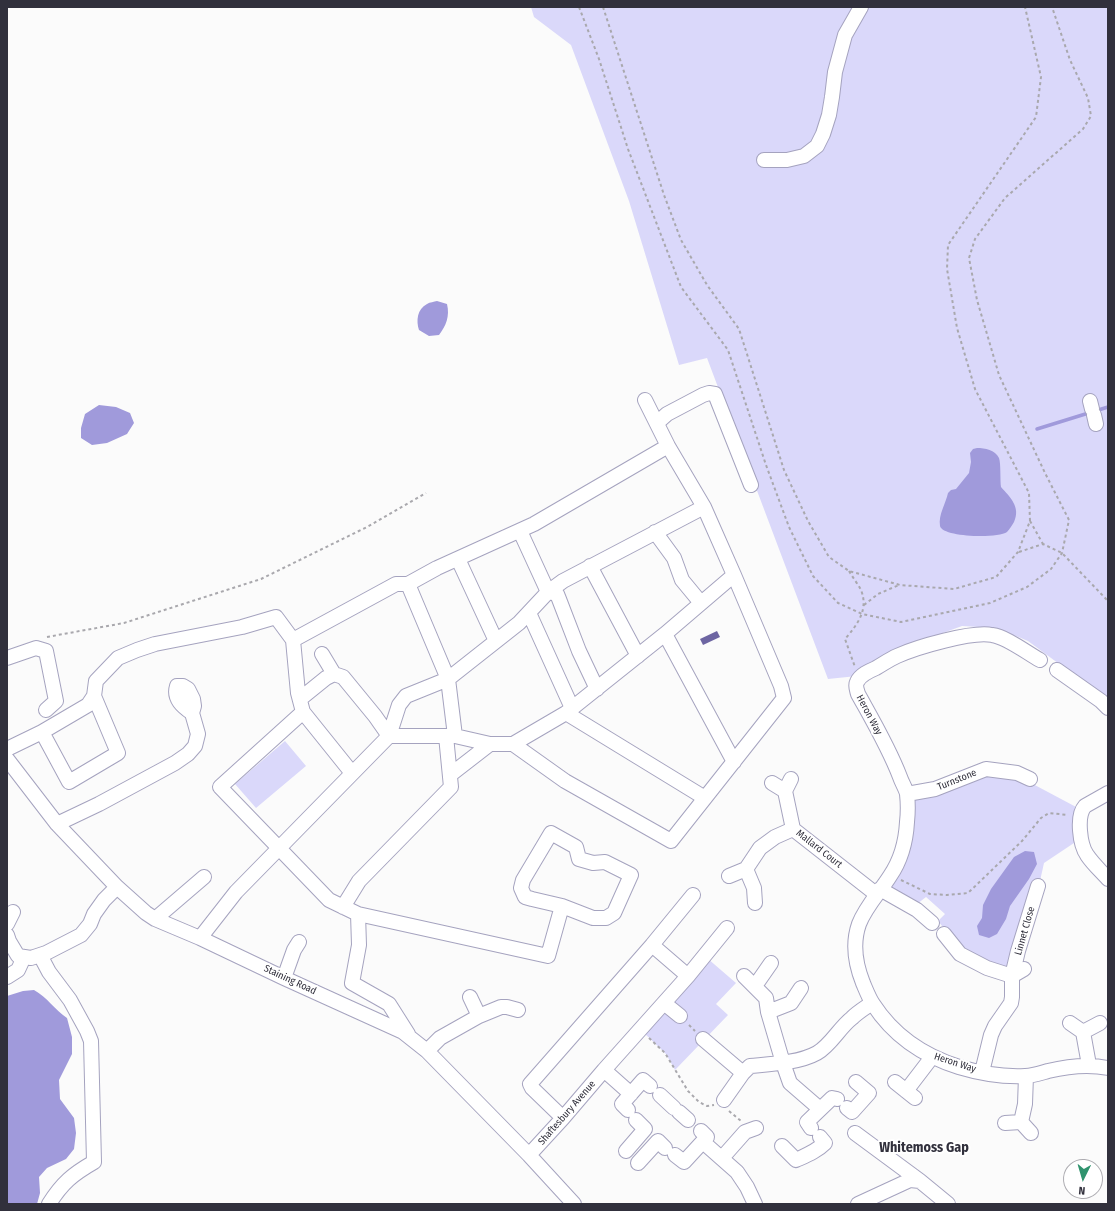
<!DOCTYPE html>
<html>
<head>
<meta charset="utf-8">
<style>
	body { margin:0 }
	#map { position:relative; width:1115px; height:1211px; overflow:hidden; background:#fbfbfb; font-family:"Fira Sans Condensed",sans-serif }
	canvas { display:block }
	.frame { position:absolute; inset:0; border:8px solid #31303c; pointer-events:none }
	.north { position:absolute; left:1063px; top:1159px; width:40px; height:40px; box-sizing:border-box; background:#fff; border:1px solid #adacb1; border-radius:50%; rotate:185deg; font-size:11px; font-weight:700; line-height:16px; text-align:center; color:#31303c }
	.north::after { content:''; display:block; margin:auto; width:14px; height:18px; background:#30936e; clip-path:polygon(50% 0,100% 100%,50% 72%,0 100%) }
</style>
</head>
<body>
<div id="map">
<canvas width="1115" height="1211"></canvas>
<div class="frame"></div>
<div class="north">N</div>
</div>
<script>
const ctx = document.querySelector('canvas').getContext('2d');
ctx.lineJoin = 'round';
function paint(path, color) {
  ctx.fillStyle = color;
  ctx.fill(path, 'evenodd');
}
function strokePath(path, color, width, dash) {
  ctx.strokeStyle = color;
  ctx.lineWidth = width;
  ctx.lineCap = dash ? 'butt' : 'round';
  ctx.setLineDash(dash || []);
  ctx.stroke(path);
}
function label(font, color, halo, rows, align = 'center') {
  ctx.font = font + ' "Fira Sans Condensed",sans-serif';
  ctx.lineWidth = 4;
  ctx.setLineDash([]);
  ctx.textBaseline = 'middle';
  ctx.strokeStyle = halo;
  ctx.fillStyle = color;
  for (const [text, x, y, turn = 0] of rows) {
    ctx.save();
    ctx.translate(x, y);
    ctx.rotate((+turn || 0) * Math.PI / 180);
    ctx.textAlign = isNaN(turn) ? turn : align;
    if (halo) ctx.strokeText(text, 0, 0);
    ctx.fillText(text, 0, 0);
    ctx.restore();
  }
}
const green = new Path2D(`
	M531,7H1108V700L1028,641L997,628L962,626L910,645L857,676L828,679L707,358L679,365L629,201L571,45L534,17Z
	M285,741L306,766L256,808L235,784Z
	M991,772L1031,783L1078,808L1077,841L1044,863L1040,881L1007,971L964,953L938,921L945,914L926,897L917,904L885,886L910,801Z
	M707,958L736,983L716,1004L728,1015L675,1070L666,1054L643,1032Z`);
const water = new Path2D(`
	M437,301L447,304C450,316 446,326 439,335L429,336L419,330C416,321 417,309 427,304C430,302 434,302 437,301Z
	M99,405L116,407L130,413L134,423L127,434L107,443L92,445L81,438V428L85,414Z
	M977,448C985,448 995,450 999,458C1001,463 1000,481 1001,487C1010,497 1021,507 1014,522C1012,525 1010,529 1007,532C997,539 942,537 940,526C938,515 946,503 948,493L951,490L956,489L969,473L971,462L970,453L973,449Z
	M1025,851L1034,852L1037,864L1029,879L1010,906L1006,919L997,934L989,938L979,935L977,926L982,918L983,905L991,889L1014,857Z
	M34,990C47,997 55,1010 67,1018L72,1037V1054L59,1080L60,1099L74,1118L76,1133L74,1149L66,1159L47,1168L39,1177L40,1193L37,1204H7V996L23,991Z`);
const stream = new Path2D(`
	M1037,429L1108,407`);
const building = new Path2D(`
	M717,631L720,637L703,645L700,639Z`);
const path = new Path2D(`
	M579,7L599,59L628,149L681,287L728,350L766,465L789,527L813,576L838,603L862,614L901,622L990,603L1027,587L1051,569L1062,553L1069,520L1045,473L999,375L977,300L969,258L975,239L1005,198L1083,129L1091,116L1088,98L1070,60L1052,7
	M603,7L664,195L681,240L707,285L739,329L784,470L808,521L829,557L849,571L900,585L954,589L996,577L1018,552L1030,521L1029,493L975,389L957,328L947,269L948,245L1036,117L1041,77L1025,7
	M1030,521L1043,544
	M1019,552L1043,544L1062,553L1108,601
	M849,571C853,578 858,584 861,590C869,610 857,625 845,639L855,667
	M864,605L878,594L899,585
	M47,637L124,623L261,579L367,527L426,493
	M901,880L930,894L947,895L968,893L1022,841L1041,818L1049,813L1068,815
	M689,1025L695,1031
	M649,1038L665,1053L688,1091L699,1102L707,1106L714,1105
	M729,1111L741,1121`);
const minor = new Path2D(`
	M764,160H787L804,156L817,146L823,134L829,115L832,97L835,72L845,35L861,7
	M1090,401L1092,409
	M1094,415L1096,424
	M657,423L667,414L703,395L709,393L715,394L751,485
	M520,531L548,592L557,594L559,599L579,651L597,689
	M655,532L674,558L682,580L701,603
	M458,559L496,641
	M590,566L638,656
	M529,613L572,708
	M665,634L734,762
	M293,640L396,584H408
	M322,654L334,674L343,677L375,716L389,736
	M7,658L36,648L46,651L56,701L46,710
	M1040,660C1027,653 1007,637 992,635C972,631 917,647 897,656C890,659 883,664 876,668C869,671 860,675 857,682C855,686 857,690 858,694C873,721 889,748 900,777C902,783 906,789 907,794C908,803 908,813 907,822C906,840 901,860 890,876C880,892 866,906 859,924C852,944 855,963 863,983C866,990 869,998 873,1004C893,1035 924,1056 959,1067C979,1073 1004,1077 1025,1076C1033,1076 1041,1073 1048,1071C1069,1066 1088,1064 1108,1068
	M1057,670L1101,701L1108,708
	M94,696L118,753L69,782L42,732L88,705L94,696L96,681L118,658L137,650L155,644L242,627L276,617L293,640L298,693L303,712L352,773
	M300,699L326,678L334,674
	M303,712L220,787L329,900L358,914L548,956L562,906L593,918H606L614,913L631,875L605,862L593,863L579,859L576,847L551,833L523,880L521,888L525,897L532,899L562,906
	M566,713L705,798
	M389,736L399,705L406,696L448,679L519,623L548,592L563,581L704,507
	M455,736L448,679L408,584L437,568L534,524L668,446
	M513,744L566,713L665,634L734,575
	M7,749L42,732
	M7,759L57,824L117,887L146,913L155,919L200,938L284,978L403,1032L427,1051L529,1155L574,1204
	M450,775L490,744
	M791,779L785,791L793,829
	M772,783L785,791
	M1108,793L1085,806C1076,816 1080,845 1087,855C1093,864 1101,871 1108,879
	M907,794L935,789L986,769L1017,773L1030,779
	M57,824L99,804L175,763L188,754L195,746L198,734L192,713L194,706L193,699L188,689L183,686H177C173,699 183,707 192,713
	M746,869L754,888L755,903
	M729,876L746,869L760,848L775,837L793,829L876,894
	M880,889L917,910L932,923
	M343,907L359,881L451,787L446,736
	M358,914L359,945L352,983L389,1004L408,1034
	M155,919L204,877
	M7,924L13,912
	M944,934L960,954L987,968L1012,976L1018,951L1038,886
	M7,935L9,941L18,956L31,958L46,953L81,935L90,924L94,914L104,900L117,887
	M200,938L236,892L389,736H455L490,744H513L565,781L671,841L784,698L781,686L734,575L704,507L668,446L645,400
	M652,945L688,976
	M40,955L49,972L70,1000L87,1031L91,1041L94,1162C73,1174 62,1183 49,1204
	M744,976L766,998L768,1012L783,1063L790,1083L820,1109
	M7,977L18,970L24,957
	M284,978L294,950L299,942
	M755,986L771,963
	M470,997L479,1016
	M664,1003L680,1016
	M768,1012L791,1003L801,988
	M1070,1023L1083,1032L1089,1065
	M1083,1032L1100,1023
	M703,1039L743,1073
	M427,1051L440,1038L479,1016L501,1007H507L518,1010
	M604,1070L631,1094
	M982,1072L991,1035L995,1026L1011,1003L1012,997V976L1024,969
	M895,1082L915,1098
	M906,1091L932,1057
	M660,1095L674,1108
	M724,1100L743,1073L750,1066C771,1064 799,1063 817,1053C831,1045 839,1028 852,1018C858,1012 865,1008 872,1003
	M847,1108L852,1112L869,1093L856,1082
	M628,1110L622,1104L643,1080L650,1086
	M679,1112L688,1120
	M563,1118L532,1088L530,1084L652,945L693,895
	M1021,1122L1031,1133
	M1005,1123L1021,1122L1025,1104L1026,1076
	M811,1128L807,1122L832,1098L837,1099
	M855,1133L920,1181L948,1204
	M703,1142L737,1172L747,1187L755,1204
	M782,1146L796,1160C807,1155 817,1151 825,1143L820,1137
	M626,1151L645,1129L636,1120
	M529,1155L563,1118L604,1070L688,976L727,928
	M675,1155L684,1162L707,1137L701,1131
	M722,1158L745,1132L756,1128
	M638,1163L658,1141L665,1148
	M858,1204L910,1180L920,1181`);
const streetNames = [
	["Heron Way",869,715,62],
	["Turnstone",957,780,-22],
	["Mallard Court",819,849,38],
	["Linnet Close",1025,931,-74],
	["Staining Road",290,980,25],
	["Heron Way",955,1063,18],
	["Shaftesbury Avenue",567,1113,-49]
];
const districtNames = [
	["Whitemoss Gap",924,1148]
];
paint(green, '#dad8fa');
paint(water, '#a09adb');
strokePath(stream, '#a09adb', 3.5);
paint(building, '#6d65a2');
strokePath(minor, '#a5a3bf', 16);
strokePath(path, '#a9a8ad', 2, [3, 3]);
strokePath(minor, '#fff', 14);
label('10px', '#31303c', '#fff', streetNames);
label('bold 14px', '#31303c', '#fff', districtNames);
</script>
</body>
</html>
